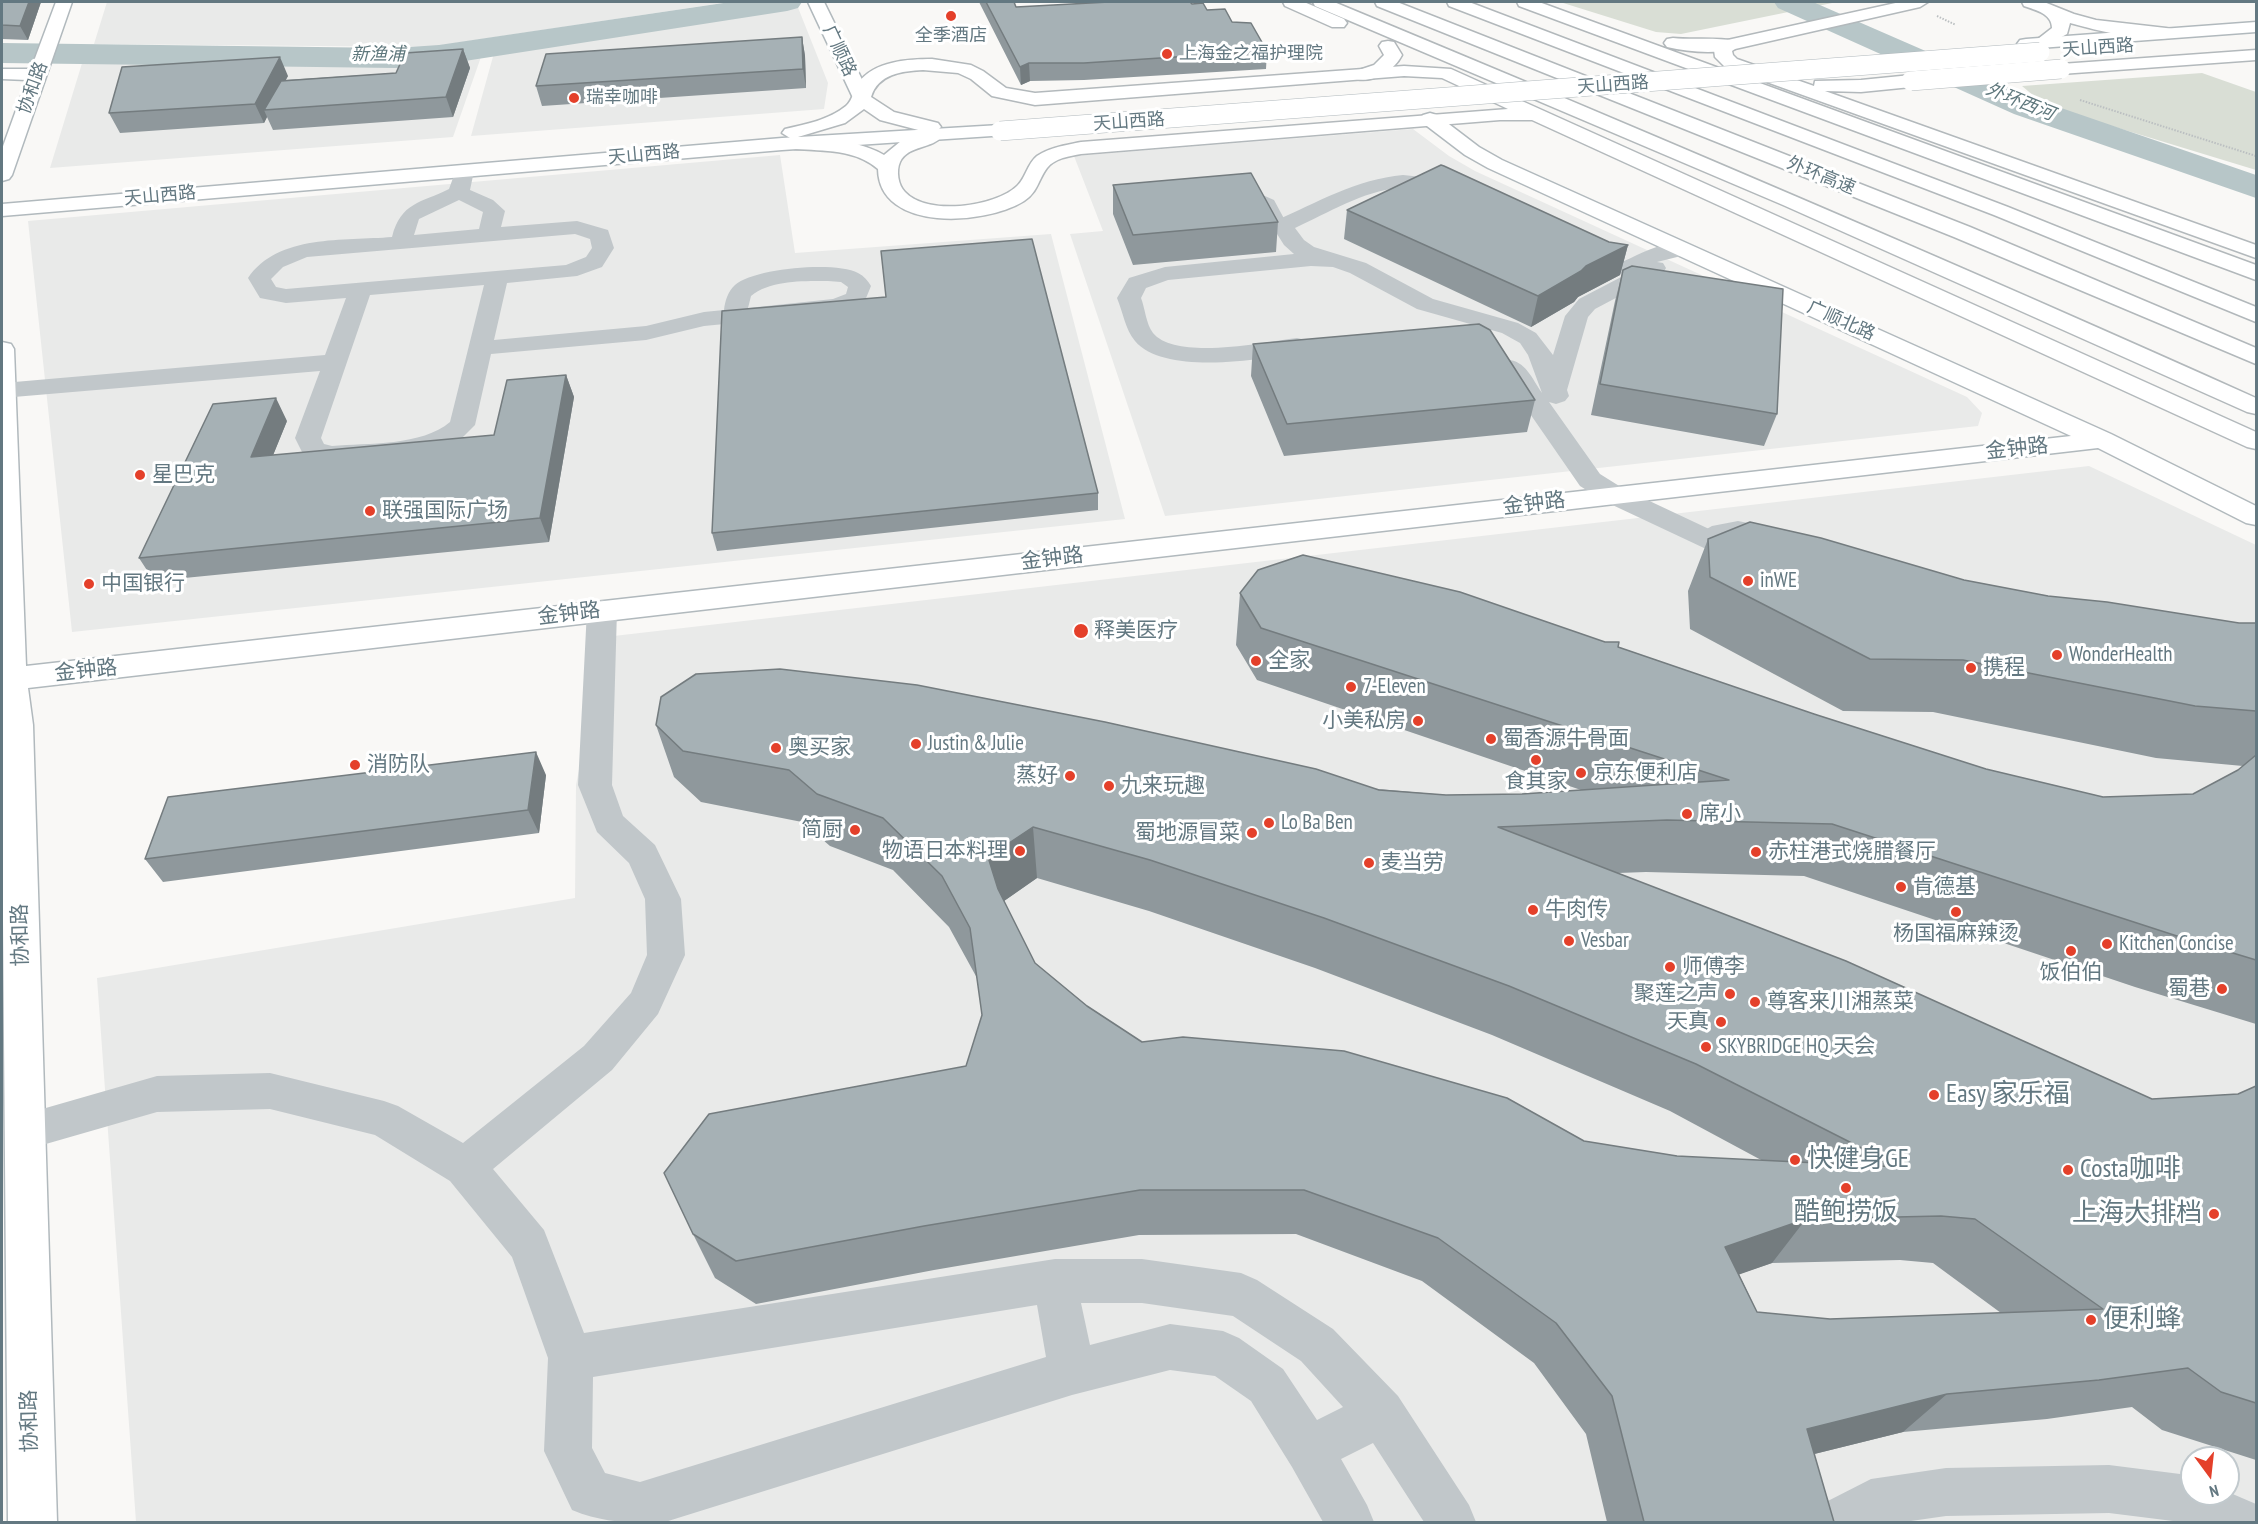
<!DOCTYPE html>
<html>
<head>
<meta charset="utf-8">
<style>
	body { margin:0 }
	#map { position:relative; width:2258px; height:1524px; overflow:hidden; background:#f9f8f6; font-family:"PT Sans Narrow",sans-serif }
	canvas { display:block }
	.frame { position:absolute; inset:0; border:3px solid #637881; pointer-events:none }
	.north { position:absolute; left:2180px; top:1446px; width:60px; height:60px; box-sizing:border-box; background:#fff; border:2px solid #c1c9cd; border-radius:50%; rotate:165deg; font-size:16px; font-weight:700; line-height:24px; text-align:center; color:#637881 }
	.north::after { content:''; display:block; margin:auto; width:21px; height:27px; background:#e4402a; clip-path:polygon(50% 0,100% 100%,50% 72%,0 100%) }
</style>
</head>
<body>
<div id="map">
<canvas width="2258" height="1524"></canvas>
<div class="frame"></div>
<div class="north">N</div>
</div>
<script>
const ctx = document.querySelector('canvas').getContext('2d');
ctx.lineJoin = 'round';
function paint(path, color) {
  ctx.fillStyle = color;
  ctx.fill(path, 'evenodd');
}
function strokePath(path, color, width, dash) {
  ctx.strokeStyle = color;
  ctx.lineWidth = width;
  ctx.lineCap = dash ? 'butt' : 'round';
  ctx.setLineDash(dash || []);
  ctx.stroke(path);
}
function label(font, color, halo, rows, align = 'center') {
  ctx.font = font + ' "PT Sans Narrow","Noto Sans SC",sans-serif';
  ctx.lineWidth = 6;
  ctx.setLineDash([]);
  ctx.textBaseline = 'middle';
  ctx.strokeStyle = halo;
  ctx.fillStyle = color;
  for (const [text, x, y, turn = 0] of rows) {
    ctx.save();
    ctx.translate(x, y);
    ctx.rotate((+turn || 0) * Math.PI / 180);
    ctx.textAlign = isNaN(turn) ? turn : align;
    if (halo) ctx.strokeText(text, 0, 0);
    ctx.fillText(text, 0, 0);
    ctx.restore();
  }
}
const built = new Path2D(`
	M107,2H729L429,47L94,44Z
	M797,5L828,83L824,109L471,136L494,53Z
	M482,54L453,137L50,168L83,60L426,61Z
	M1413,129L1449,156L1475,171L1967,397L1982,413L1978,426L1165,516L1070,234L1103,231L1074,156Z
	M780,155L795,253L1051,234L1125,519L72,632L28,221Z
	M2089,466L2256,545V1522H136L97,978L575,898L576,785L605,637ZM2192,1458H2228V1494H2192Z`);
const green = new Path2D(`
	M1560,2H1837L1681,34L1656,32Z
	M2202,73L2256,92V170L2046,106L2022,86Z`);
const river = new Path2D(`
	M730,2H802L798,8L787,11L439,65L395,68L2,63V43L395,48L439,45Z
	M1774,2H1813L2038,100L2256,175V198L2014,114L1778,8Z`);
const path = new Path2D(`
	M1937,16L1956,25
	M2080,100L2256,156`);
const lane = new Path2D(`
	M1249,189L1274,200L1288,226L1287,228H1279L1266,204L1245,194V190Z
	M1738,521L1758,525L1768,531L1761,535C1731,528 1731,532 1703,539L1696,535L1712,526Z`);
const street = new Path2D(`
	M464,165L471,167L474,171L470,190L493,200L505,211L501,227L577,221L608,230L614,248L602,267L577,276L507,283L494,340L646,326L704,312L724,310C725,301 728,291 735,285C754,268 836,261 858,273C864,276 868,281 871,286L864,303L838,313L704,326L646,340L491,354L475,425L456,444L421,454L332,462L304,456L295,438L320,371L2,398L3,383L325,355L346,298L286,303L260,298L248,278C278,234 344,241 392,237C401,202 421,203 449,189L457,167ZM459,200L483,212L479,229L414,235L419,219ZM575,234L590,239L592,248L586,257L566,265L286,289L276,287L271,279L283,267L307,257ZM828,281L841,282L848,287L846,294L833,299L748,308L751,296C770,280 804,281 828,281ZM484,285L450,422C422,446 368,443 332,446L324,444L321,438L370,295Z
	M1403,175L1422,177L1454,185L1457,189L1454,193C1437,198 1418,186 1399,188C1363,191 1328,213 1295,228L1304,240L1314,247L1366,263L1433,299L1518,323L1536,333L1553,355L1565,316L1579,299L1627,274L1614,273L1573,256L1570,251L1573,246C1590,242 1609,255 1624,261C1644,252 1666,239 1689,244L1692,249L1689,254L1657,262L1663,263L1666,268L1663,273L1595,309L1588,317L1567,390L1569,396L1565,401L1556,404L1549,402L1600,474L1624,489L1758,552L1762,558L1758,564L1748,567L1738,564L1604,501L1580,486L1497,366L1500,361C1523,355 1531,377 1542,393L1528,355L1520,343L1502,333L1417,309L1350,273L1333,267L1311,266L1168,280L1146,288L1141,298C1145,308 1146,324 1153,333C1176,361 1265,342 1297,338L1306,340L1309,345L1306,350C1266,360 1164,376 1135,341C1125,329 1123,312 1117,298L1129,278L1165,267L1294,254L1284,245L1272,226L1275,221C1316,203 1357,179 1403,175Z
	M602,600L613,603L617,610L612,785L623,816L655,845L681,899L685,955L658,1014L612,1070L493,1169L544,1230L584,1333L1055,1259H1142L1241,1273L1257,1280L1333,1329L1398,1396L1469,1505L1476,1522H1424L1373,1443L1341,1459L1367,1505L1374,1522H1323L1292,1467L1251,1401L1215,1376L1170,1370L1072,1395L665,1522C629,1522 606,1524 572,1510L544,1451L548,1358L512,1257L450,1181L375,1135L270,1109L157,1112L25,1150L11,1144L5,1131L11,1118L157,1076L270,1073L384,1101L398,1106L463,1143L584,1046L631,993L647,955L645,899L629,863L597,832L578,785L587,610L591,603ZM1081,1303H1142L1233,1316L1301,1361L1343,1407L1317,1420L1283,1369L1239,1338L1223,1331L1170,1324L1090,1345ZM1037,1305L1046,1357L640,1482L605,1473L592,1448L593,1377Z
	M2109,1465L2188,1475L2192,1476V1494H2228V1492L2256,1504V1522H2181L2109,1513L1946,1516L1904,1522H1812L1820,1505L1871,1479L1946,1468Z`);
const secondary = new Path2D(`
	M56,2H72L12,175L9,179L2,181V149L27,80L2,79V69H31Z
	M808,2H824L872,100L870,104H856L854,100Z
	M2256,22V32L2026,49L2020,48L2017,44L2020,40L2026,39Z
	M1430,113L1437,115L1479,147L1502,160L2111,434L2256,506V525L2246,523L2098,448L28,688L33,725L57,1522H8L2,800V342L11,344L14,349L26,666L2071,436L1488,168L1465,155L1423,123L1420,119L1423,115Z
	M1000,125L1007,127L1010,131L1007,135L782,150L2,216V204L782,138Z`);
const primary = new Path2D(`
	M1900,2H1928L1920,7L1735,49L1732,51L1733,55L1737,59L1814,86L1815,81L1861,80L1911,75L1918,77L1920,81L1918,85L1911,87L1861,92L1825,91L2256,245V258L1725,67L1715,57L1714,50L1723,41Z
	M2022,2H2044L2074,14L2096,20L2166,28L2172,29L2175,33L2172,37C2149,43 2094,30 2070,23L2067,34L2043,47L2037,46L2034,42L2052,28C2052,14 2036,10 2024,6Z
	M2256,50V60L2061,74L2055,73L2052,69L2055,65L2061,64Z
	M932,59L971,65L983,71L1006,88L1035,93L1404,66L1451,69L2256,432V449L2247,447L1532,120H1500L1081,154C1070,156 1055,158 1047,168C1038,180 1038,192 1024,201C986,225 879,233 878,169C855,149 824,151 795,149L788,147L785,143L790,138L782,133L785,129C806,124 829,120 846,106C853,100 854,89 859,82C875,61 908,59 932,59ZM923,70L958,73L971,79L992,96L1035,105L1404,76L1442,78L1508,109L1081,142C1067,145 1050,147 1037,156C1027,164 1026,178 1017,186C995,207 927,216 905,192C898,185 896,171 900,162C908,145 933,149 942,136L937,131L941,127L938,123L894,112L871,97C878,74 902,71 923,70ZM864,109L880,120L926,132L901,141L884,155C858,140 828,140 798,137L845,123Z`);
const highway = new Path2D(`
	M1283,2H1304L1344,19L1347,23L1344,27H1332L1285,6Z
	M1313,2H1334C1643,130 1951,261 2256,398V414L2247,412L1783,205L1315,6Z
	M1375,2H1397L1970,227L2256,348V364L1954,237L1377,6Z
	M1447,2H1469L2008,207L2256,307V322L1994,215L1449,6Z
	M1517,2H1539L2256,265V280L1519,6Z
	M1673,38C1693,40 1717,37 1735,41L1738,45L1735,49C1714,54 1688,52 1667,47L1664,43L1667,39Z
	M1388,41L1394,42L1402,55C1394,71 1373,83 1356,79L1353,75L1356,71L1374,65L1384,55L1379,46L1382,42Z`);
const secondaryBridge = new Path2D(`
	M1000,131L2040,52`);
const primaryBridge = new Path2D(`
	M1911,81L2061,69`);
const wall = new Path2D(`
	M2,2H41L28,40L2,39Z
	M979,2H1014L1016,7L1207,10L1232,22L1267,51L1266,69L1084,80L1030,81L1021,85Z
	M802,37L805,56L806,88L542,106L536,86Z
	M463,49L470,68L453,117L273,130L267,117L264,123L120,133L109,113L288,76L285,80L396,73Z
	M1113,185L1278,222L1276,252L1133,265L1113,214Z
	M1347,210L1609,242L1628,245L1620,275L1578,297L1574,302L1531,327L1344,239Z
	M1623,270L1777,414L1764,446L1591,415L1615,301Z
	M1253,344L1535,400L1527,432L1284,456L1251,376Z
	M566,375L574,397L549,542L154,581L139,558L287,421L273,455L494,435Z
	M1098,493V510L717,551L712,533Z
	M1708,539L1964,580L2048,596L2239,623H2256V1024L2135,987L1804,876L1646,872L1618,873L2152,1099L2238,1094L2256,1086V1460L2162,1430L2132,1407L2047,1419L1903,1432L1814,1454L1834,1522H1607L1586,1434L1534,1363L1422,1281L1296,1234L1139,1235L934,1270L756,1304L715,1278L693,1234L966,1066L982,1015L977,978L949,927L893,870L830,846L802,822L701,802L674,777L656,725L1446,795L1522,794L1581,790L1257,680L1236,645L1240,593L1618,647L1814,714L1986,769L2103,797L2193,794L2238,770L2243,766L2156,758L1933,712L1843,711L1690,629L1688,591ZM1037,878L1149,911L1315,968L1492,1035L1670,1111L1763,1161L1677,1156L1584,1141L1142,1042L1087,1006L1035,963L1004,901ZM1900,1260L1933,1263L2001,1313L1830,1319L1757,1312L1739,1274L1772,1263Z
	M546,775L539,833L163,882L145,859Z`);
const shadedWall = new Path2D(`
	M29,2H41L28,40L20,26Z
	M802,37L805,56L806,88L803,69Z
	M463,49L470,68L453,117L446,97Z
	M280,57L288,76L271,109L264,110L267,117L264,123L255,104Z
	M1029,63L1030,81L1021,85L1020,67Z
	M1628,245L1620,275L1578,297L1574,302L1531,327L1538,296L1586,266Z
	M566,375L574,397L549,542L540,518Z
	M276,398L287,421L263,480L251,457Z
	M536,752L546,775L539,833L528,810Z
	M1033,827L1037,878L994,908L988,857Z
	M1806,1219L1772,1263L1695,1290L1725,1247Z
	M1947,1394L1903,1432L1770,1465L1807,1429Z`);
const building = new Path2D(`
	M2,2H29L20,26L2,25Z
	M986,2H1014L1016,7L1109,2H1190L1192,4L1203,3L1207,10L1225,9L1232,22L1251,23L1267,51L1084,63H1029L1020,67Z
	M802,37L803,69L536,86L546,54Z
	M463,49L446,97L264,110L281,81L396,73L405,53Z
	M280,57L255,104L109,113L122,67Z
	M1441,165L1444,166L1609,242L1628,245L1586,266L1581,271L1538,296L1347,210Z
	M1251,173L1278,222L1133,235L1113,185Z
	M1032,239L1098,493L712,533L722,311L886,297L881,251Z
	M1632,266L1783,289L1777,414L1600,384L1623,270Z
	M1479,324L1490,330L1535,400L1287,424L1253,344Z
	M566,375L540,518L139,558L213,404L276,398L251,457L494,435L507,380Z
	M1750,522L1821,538L1964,580L2048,596L2107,602L2239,623H2256V711L2195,706L1963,660L1870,659L1710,577L1708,539Z
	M1303,555L1460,592L1605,642H1619L1618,647L1814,714L1986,769L2103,797L2193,794L2238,770L2256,755V960L2180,937L1832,824L1667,820L1498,827L1846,961L2152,1099L2238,1094L2256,1086V1403L2221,1392L2188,1368L2099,1380L1947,1394L1807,1429L1834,1522H1644L1612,1396L1556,1323L1438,1238L1304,1190H1140L924,1226L736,1261L693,1234L664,1173L709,1114L966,1066L982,1015L970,928L942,876L883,818L817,794L789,770L683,751L656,725L661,697L696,674L780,669L917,685L1105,722L1316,769L1379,790L1446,795L1522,794L1729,780L1261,628L1240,593L1258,570ZM1033,827L1150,860L1324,918L1509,986L1696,1064L1899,1167L1677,1156L1584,1141L1507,1098L1344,1051L1183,1037L1142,1042L1087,1006L1035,963L998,889L988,857ZM1941,1216L1975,1219L2103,1309L1830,1319L1757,1312L1725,1247L1806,1219Z
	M536,752L528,810L145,859L168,797Z`);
const markers = [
	[951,16,6,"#e4402a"],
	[1167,54,6,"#e4402a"],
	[574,98,6,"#e4402a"],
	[140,475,6,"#e4402a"],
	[370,511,6,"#e4402a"],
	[1748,581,6,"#e4402a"],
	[89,584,6,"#e4402a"],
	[1081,631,8,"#e4402a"],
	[2057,655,6,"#e4402a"],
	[1256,661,6,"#e4402a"],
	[1971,668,6,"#e4402a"],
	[1351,687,6,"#e4402a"],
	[1418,721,6,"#e4402a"],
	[1491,739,6,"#e4402a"],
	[916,744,6,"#e4402a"],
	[776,748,6,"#e4402a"],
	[1536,760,6,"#e4402a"],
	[355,765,6,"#e4402a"],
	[1581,773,6,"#e4402a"],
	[1070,776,6,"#e4402a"],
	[1109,786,6,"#e4402a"],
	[1687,814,6,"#e4402a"],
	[1269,823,6,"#e4402a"],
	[855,830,6,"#e4402a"],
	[1252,833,6,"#e4402a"],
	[1020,851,6,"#e4402a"],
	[1756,852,6,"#e4402a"],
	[1369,863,6,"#e4402a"],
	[1901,887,6,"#e4402a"],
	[1533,910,6,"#e4402a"],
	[1956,912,6,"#e4402a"],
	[1569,941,6,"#e4402a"],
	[2107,944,6,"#e4402a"],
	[2071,951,6,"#e4402a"],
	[1670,967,6,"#e4402a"],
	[2222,989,6,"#e4402a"],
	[1730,994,6,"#e4402a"],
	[1755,1002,6,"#e4402a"],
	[1721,1022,6,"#e4402a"],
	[1706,1047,6,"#e4402a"],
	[1934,1095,6,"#e4402a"],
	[1795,1160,6,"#e4402a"],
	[2068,1170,6,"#e4402a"],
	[1846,1188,6,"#e4402a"],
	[2214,1214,6,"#e4402a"],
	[2091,1320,6,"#e4402a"]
];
const farPoinames = [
	["全季酒店",951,36,"center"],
	["上海金之福护理院",1179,54],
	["瑞幸咖啡",586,98]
];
const farStreetnames = [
	["天山西路",2098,48,-4],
	["广顺路",839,51,65],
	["天山西路",1613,85,-4],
	["协和路",33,88,-70],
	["天山西路",1129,122,-4],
	["天山西路",644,155,-5],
	["外环高速",1821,176,22],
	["天山西路",160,196,-5],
	["广顺北路",1841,321,24]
];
const farWaternames = [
	["新渔浦",378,55],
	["外环西河",2020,102,22]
];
const streetNames = [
	["金钟路",2017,449,-6],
	["金钟路",1534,504,-7],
	["金钟路",1052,559,-7],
	["金钟路",569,614,-7],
	["金钟路",86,671,-6],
	["协和路",21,935,-91],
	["协和路",30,1421,-91]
];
const poiNames = [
	["星巴克",152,475],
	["联强国际广场",382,511],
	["inWE",1760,581],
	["中国银行",101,584],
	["释美医疗",1094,631],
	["WonderHealth",2069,655],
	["全家",1268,661],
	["携程",1983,668],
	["7-Eleven",1363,687],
	["小美私房",1406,721,"right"],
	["蜀香源牛骨面",1503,739],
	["Justin & Julie",928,744],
	["奥买家",788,748],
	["消防队",367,765],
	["京东便利店",1593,773],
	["蒸好",1058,776,"right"],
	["食其家",1536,782,"center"],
	["九来玩趣",1121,786],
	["席小",1699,814],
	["Lo Ba Ben",1281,823],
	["简厨",843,830,"right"],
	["蜀地源冒菜",1240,833,"right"],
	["物语日本料理",1008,851,"right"],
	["赤柱港式烧腊餐厅",1768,852],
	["麦当劳",1381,863],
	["肯德基",1913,887],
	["牛肉传",1545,910],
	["杨国福麻辣烫",1956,934,"center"],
	["Vesbar",1581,941],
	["Kitchen Concise",2119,944],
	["师傅李",1682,967],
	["饭伯伯",2071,973,"center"],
	["蜀巷",2210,989,"right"],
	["聚莲之声",1718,994,"right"],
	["尊客来川湘蒸菜",1767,1002],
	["天真",1709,1022,"right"],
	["SKYBRIDGE HQ 天会",1718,1047]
];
const nearPoinames = [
	["Easy 家乐福",1946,1095],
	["快健身GE",1807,1160],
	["Costa咖啡",2080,1170],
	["酷鲍捞饭",1846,1213,"center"],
	["上海大排档",2202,1214,"right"],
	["便利蜂",2103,1320]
];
paint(built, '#e9eae9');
paint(green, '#d9ded5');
paint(river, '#b7c6c8');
strokePath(secondary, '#b1b9bd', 3);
strokePath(primary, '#b3b9bc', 3);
strokePath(highway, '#b2b8bb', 3);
strokePath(path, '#bbbfc1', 2, [1.5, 1.5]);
paint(lane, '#c1c7ca');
paint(street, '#c1c7ca');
paint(secondary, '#fff');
paint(primary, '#fff');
paint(highway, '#fff');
strokePath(secondaryBridge, '#b1b9bd', 20, []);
strokePath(primaryBridge, '#b3b9bc', 20, []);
strokePath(secondaryBridge, '#fff', 19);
strokePath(primaryBridge, '#fff', 19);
paint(wall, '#8f989c');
paint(shadedWall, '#747c7f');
paint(building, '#a6b1b5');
strokePath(building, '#747c7f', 1.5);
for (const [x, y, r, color] of markers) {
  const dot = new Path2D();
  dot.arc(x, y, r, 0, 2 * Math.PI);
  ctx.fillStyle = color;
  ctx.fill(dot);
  strokePath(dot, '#fff', 2);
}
label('18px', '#637881', '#fff', farPoinames, 'left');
label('18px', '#637881', '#fff', farStreetnames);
label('italic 18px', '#5e777c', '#fff', farWaternames);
label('21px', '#637881', '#fff', streetNames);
label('21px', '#637881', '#fff', poiNames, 'left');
label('26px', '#637881', '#fff', nearPoinames, 'left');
</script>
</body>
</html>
